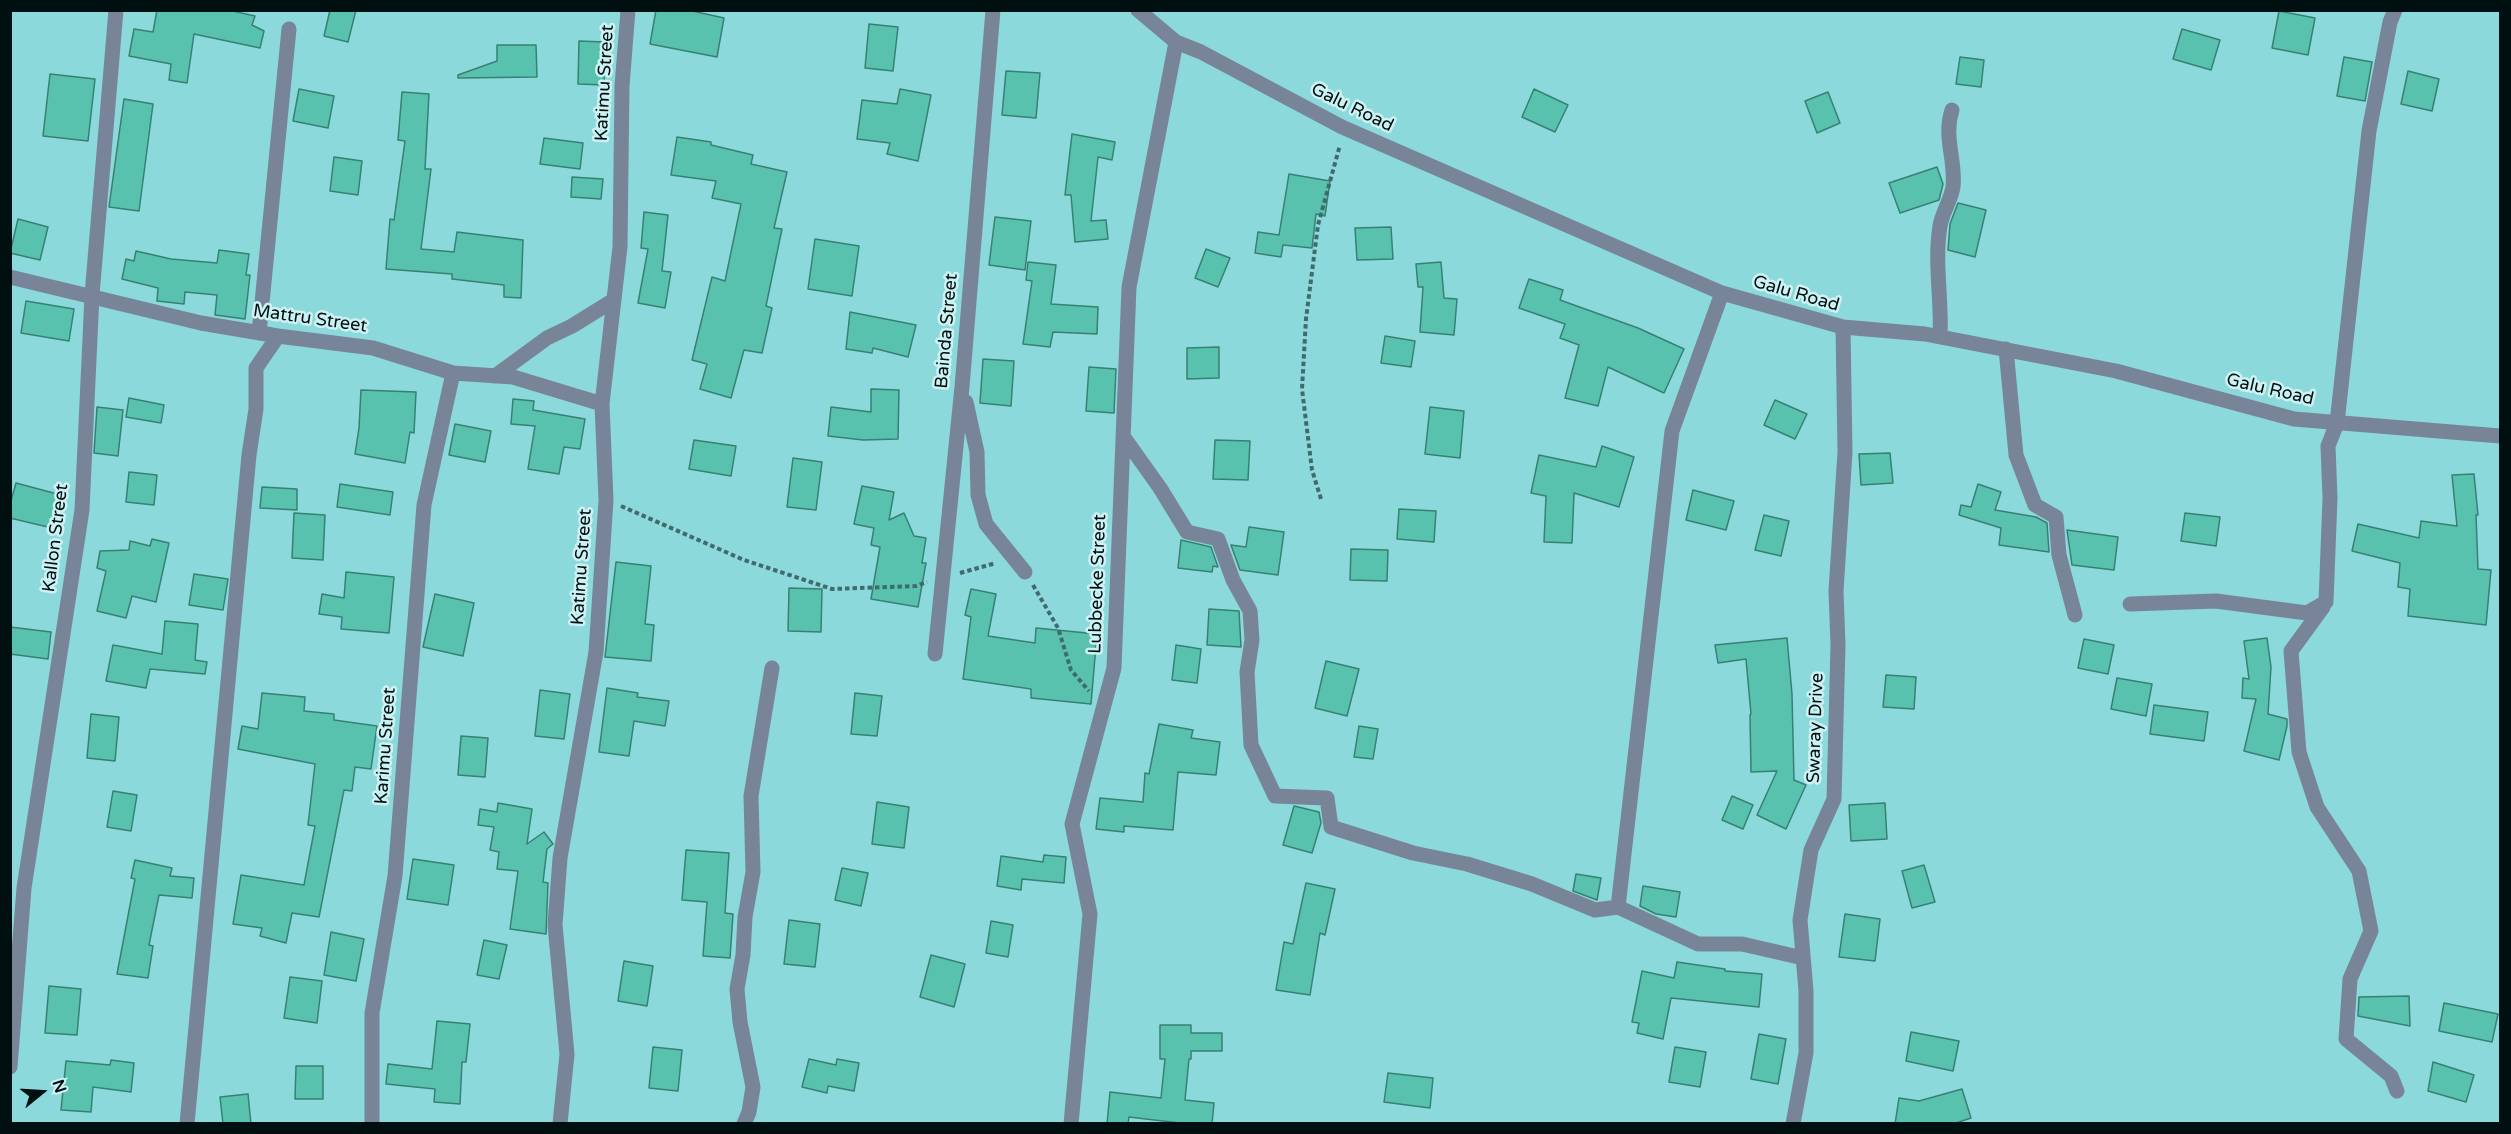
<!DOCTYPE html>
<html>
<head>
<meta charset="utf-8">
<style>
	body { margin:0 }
	#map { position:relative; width:2511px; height:1134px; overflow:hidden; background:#8cd9dc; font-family:"Varela Round",sans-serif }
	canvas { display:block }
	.frame { position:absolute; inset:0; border:12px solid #001011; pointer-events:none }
	.north { position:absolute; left:12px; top:1062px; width:60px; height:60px; -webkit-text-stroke:4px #cef2f4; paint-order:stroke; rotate:72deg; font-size:16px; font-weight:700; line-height:24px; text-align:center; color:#001011 }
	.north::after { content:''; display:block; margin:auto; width:21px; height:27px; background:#001011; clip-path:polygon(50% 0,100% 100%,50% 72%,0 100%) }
</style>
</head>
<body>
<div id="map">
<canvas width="2511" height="1134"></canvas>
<div class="frame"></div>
<div class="north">N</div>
</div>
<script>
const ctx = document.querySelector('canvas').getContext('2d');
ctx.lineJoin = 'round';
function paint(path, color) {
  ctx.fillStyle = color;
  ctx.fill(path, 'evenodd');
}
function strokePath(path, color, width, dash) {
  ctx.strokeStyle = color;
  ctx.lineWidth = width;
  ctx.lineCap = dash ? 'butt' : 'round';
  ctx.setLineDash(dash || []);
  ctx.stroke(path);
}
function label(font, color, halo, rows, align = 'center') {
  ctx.font = font + ' "Varela Round",sans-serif';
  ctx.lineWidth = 5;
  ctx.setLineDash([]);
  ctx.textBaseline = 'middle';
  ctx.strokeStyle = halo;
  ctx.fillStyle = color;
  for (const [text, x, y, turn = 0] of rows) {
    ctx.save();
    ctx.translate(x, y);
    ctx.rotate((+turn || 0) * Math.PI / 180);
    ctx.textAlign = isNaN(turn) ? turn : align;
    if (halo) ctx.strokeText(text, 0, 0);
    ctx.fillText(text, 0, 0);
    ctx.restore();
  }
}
const building = new Path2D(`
	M157,10H228L255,16L252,25L264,31L260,48L194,34L187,83L169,80L171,64L129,56L134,29L153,32Z
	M330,10H356L348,42L324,36Z
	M656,10H688L724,18L717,57L650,44Z
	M2279,11L2315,18L2308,55L2272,48Z
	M869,24L898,27L893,71L865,68Z
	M2182,29L2220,40L2211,70L2173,59Z
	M579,41L605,42L604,85L578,84Z
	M497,45H536L537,77L458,78V75L497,61Z
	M1960,57L1984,60L1981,87L1956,84Z
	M2344,57L2372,62L2365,101L2337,96Z
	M1006,71L1040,73L1036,118L1002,115Z
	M2408,71L2439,79L2432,111L2401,104Z
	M50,74L95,79L88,141L43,136Z
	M299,89L334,96L328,128L293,121Z
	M900,89L931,95L918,161L887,154L890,143L857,139L862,100L897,104Z
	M1534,89L1568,105L1555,132L1522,117Z
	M402,92L429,94L425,169H431L421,249L454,252L457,232L523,240L521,298L504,297V285L452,279V274L386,269L390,219L394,220L405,141L398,140Z
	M1828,92L1840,123L1817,133L1805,101Z
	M124,99L153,104L139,211L109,207Z
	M1072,134L1115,142L1112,160L1098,157L1091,221L1106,220L1108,239L1075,242L1071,195H1065Z
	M677,137L711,142V145L753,155L751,164L787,172L774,228L782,229L766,306L772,308L762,353L744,350L731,398L700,389L707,364L692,360L712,277L725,281L741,204L712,198L716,181L671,175Z
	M544,138L583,143L580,169L540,164Z
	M334,157L362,161L358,195L330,191Z
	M1937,167L1943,184L1939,200L1900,213L1889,183Z
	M1289,174L1330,181L1325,216L1316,214L1312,248L1283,245L1281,257L1255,253L1258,232L1279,235Z
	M572,177L603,179L601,199L571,197Z
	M1958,203L1986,210L1975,257L1948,250L1950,224Z
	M644,212L668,215L662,271L671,272L665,308L638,303L648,249L641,248Z
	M995,217L1031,221L1025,270L989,265Z
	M18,219L48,227L40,260L10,253Z
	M1391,227L1393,259L1357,260L1355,228Z
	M815,239L859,246L852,296L808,289Z
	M1206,249L1230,258L1218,287L1195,278Z
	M219,250L249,254L246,275H250L245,319L215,315L217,295L185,292L184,304L157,301L158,288L122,279L126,259L134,261L136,251L171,259L217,263Z
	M1028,262L1056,265L1051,304L1098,307L1097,334L1053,332L1050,347L1023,344L1032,281L1026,280Z
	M1441,262L1444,298L1457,299L1454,335L1420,332L1423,287H1418L1416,264Z
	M1529,279L1563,290L1560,300L1638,328L1684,349L1664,393L1608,367L1598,406L1565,398L1579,345L1560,338L1565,324L1519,308Z
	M26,301L74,309L69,341L21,333Z
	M850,312L916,325L908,357L873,348L872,353L846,349Z
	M1385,336L1415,341L1411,367L1381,363Z
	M1219,347V378L1187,379V348Z
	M983,359L1014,361L1011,406L980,403Z
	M1089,367L1116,369L1114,413L1086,411Z
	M871,389L899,390L898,439L863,440L828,436L831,407L871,412Z
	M361,390L416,392L414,433L410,432L405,463L355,454L359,428Z
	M129,398L164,405L161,423L126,417Z
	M513,399L534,401L533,410L585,419L580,449L564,447L559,474L528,469L535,426L511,424Z
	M1775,400L1807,414L1795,439L1764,425Z
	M97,407L123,410L118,456L94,453Z
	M1430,407L1464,411L1460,458L1425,454Z
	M455,424L491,431L485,462L449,455Z
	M694,440L736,446L731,476L689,469Z
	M1215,440L1250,441L1248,480L1213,479Z
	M1602,446L1634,457L1619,507L1574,493L1572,543L1544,542L1546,496L1531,493L1539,455L1596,467Z
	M1890,453L1893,483L1861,485L1859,454Z
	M793,458L822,462L816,510L787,507Z
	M129,472L157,475L154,505L126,502Z
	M2474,474L2478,515H2476L2478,569L2491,570L2486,625L2408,616L2410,589L2398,587L2400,563L2352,551L2358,524L2419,538L2421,521L2457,526L2452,475Z
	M16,483L61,495L52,528L10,518V504Z
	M340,484L393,492L390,515L337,507Z
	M1978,484L2001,492L1995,510L2036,517L2047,523L2049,552L1999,545L2001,528L1959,515L1961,505L1971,507Z
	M862,486L894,492L889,520L904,513L914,536L926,538L922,563H926L918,607L871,599L880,547L871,545L874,528L854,524Z
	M262,487L297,489V510L260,508Z
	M1693,490L1734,501L1726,530L1686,520Z
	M1399,509L1436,511L1434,542L1397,539Z
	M294,513L325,515L323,560L292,558Z
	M2185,513L2220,517L2216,546L2181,541Z
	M1764,515L1789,521L1781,556L1755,550Z
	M1249,527L1284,532L1278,575L1240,570L1231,545L1246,547Z
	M2067,530L2118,537L2114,570L2072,565Z
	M152,539L169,543L156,602L132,596L126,618L97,611L106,571L97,568L100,551L129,550L130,541L150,546Z
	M1181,540L1211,547L1218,567L1213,566L1212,572L1178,568Z
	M1351,549L1388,550L1387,581L1350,580Z
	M616,562L651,566L645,624L654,625L651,661L605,657Z
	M346,572L394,577L389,633L341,629L342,617L319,614L322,594L344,598Z
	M194,574L228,579L223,610L189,605Z
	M789,588L822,589L821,632L788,631Z
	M971,589L996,594L988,636L1035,643L1036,628L1097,634L1091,704L1031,698V689L963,679L971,617L965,615Z
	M435,594L474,603L463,656L423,647Z
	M1209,609L1239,611L1241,647L1207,645Z
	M165,621L198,624L195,660L207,662L205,674L150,669L146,688L106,681L113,645L162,654Z
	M10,627L51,632L48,659L10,654Z
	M1787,638L1792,694L1794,780L1806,785L1786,829L1757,815L1777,771L1751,772L1750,715L1751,714L1746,659L1718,663L1715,645Z
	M2267,638L2271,667L2268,714L2287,719V726L2279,760L2244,751L2256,699L2242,698L2243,678L2249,679L2244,641Z
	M2084,639L2114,645L2108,674L2078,668Z
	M1176,645L1201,649L1197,683L1172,680Z
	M1326,661L1359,669L1347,716L1315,708Z
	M1886,675L1916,677L1914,709L1883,707Z
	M2117,678L2152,684L2146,716L2111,709Z
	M607,688L638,693L637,697L669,701L665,726L634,721L629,756L599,752Z
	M540,690L570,694L564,739L535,736Z
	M262,693L305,697L304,711L334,714V720L377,726L371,769L355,767L352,791L344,790L319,917L292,913L286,943L260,936L262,928L233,924L241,875L304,885L315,826L308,825L315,764L238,749L242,726L258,729Z
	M855,693L882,696L877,736L851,734Z
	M2154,705L2208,712L2204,741L2150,734Z
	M91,714L119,717L115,761L87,758Z
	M1159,724L1193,730L1191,738L1220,742L1216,775L1178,772L1173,830L1124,826V832L1096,829L1100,798L1143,802L1145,773L1149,774Z
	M1359,726L1378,729L1373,759L1354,757Z
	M461,736L488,738L485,777L458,775Z
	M113,791L137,795L131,831L107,827Z
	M1732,796L1753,805L1743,829L1722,820Z
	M877,802L909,807L904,848L872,844Z
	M498,803L532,809L527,844L544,832L553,844L547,849L543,882L548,883L546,934L510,929L518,871L497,869L499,852L490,850L494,827L478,825L480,809L497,812Z
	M1885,803L1887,839L1851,841L1849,805Z
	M1294,806L1319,812L1321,823L1312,853L1283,845Z
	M686,850L729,853L725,913L733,914L730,958L703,956L707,902L682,900Z
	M1044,855L1066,857L1064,883L1022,879L1021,890L997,886L1001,856L1043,862Z
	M413,859L454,865L448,905L407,899Z
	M135,860L172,868L170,876L194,878L192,898L159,895L149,945L153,946L148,978L117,974L135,879L131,878Z
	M1924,865L1935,902L1912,908L1902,871Z
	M842,868L868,873L861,906L835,900Z
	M1576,874L1601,878L1597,900L1573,891Z
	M1306,883L1335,889L1325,935L1320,933L1310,995L1276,990L1284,942L1293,944Z
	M1643,886L1680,892L1676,917L1656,914L1640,906Z
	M1845,914L1880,919L1875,961L1839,957Z
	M789,920L820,924L815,967L784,964Z
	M991,921L1013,925L1008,957L986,953Z
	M331,932L364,939L356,981L324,975Z
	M484,940L507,945L499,979L477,975Z
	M931,955L965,964L954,1007L920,997Z
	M624,961L653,966L647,1006L618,1001Z
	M1677,962L1725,969V971L1762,974L1759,1007L1671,998L1663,1039L1637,1033L1639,1023L1632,1022L1642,971L1674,978Z
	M290,977L322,981L317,1023L284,1018Z
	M49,986L81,989L77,1035L45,1033Z
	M2409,996L2410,1026L2358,1016L2359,997Z
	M2444,1003L2498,1014L2492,1042L2439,1031Z
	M437,1021L470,1024L466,1062H462L460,1104L434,1102L435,1089L386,1084L388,1064L432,1069Z
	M1160,1025H1191V1033H1222V1051H1191V1059H1189L1185,1100L1214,1103L1212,1124H1188L1129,1117L1128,1124H1107L1110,1092L1161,1098L1165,1059H1160Z
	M1911,1032L1959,1041L1953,1071L1906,1061Z
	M1759,1034L1786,1039L1778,1084L1751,1079Z
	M653,1047L682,1050L678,1091L649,1088Z
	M1675,1047L1706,1052L1700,1087L1669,1082Z
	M809,1059L836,1065L837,1059L859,1063L854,1091L828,1086L827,1093L802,1087Z
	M111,1060L134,1063L131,1092L93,1087L91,1112L61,1110L66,1061L110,1065Z
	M2433,1062L2474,1075L2466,1102L2428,1091Z
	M296,1066H323V1099H295Z
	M1388,1073L1433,1078L1430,1108L1384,1102Z
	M1962,1089L1971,1118L1953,1124H1895L1899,1098L1919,1101Z
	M248,1094L251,1124H223L220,1097Z`);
const path = new Path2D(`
	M1321,499L1312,470L1302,389L1306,319L1318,225L1340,145
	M621,506L744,560L832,589L916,586L927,582
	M960,573L996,563
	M1033,585L1058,628L1071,670L1089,691`);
const minor = new Path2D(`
	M1138,10L1176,42L1201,52L1342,127L1722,293L1843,327L1925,334L2116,371L2294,419L2500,436
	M10,277L201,323L278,336L373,348L453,373L513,377L602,404
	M259,333L289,29
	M1940,336C1942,300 1934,263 1940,226C1942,213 1951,200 1953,187C1956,160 1943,137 1952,110
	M2006,349L2016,455L2035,505L2056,517L2059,555L2075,615
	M495,376L547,338L572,326L614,300
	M966,402L977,452L978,495L986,524L1025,572
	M1123,436L1160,488L1187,532L1218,539L1233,580L1250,611L1252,640L1247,672L1251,745L1275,796L1327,798L1331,827L1413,853L1467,864L1532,884L1595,910L1618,907L1698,944H1742L1803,958
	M2130,604L2216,601L2307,613L2326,602L2330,498L2328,446L2337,423L2369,131L2390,22L2395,10
	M2323,607L2291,651L2299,752L2317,807L2359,871L2371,931L2350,979L2346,1039L2391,1076L2397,1091
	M935,654L962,387L993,10
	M1618,907L1672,431L1722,293
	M10,1067L24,888L82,510L92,295L116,10
	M187,1124L249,455L256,409V368L278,336
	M372,1124V1013L395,876L424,505L453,373
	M560,1124L567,1054L555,925L560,858L596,652L606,500L602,404L620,247L622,86L628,10
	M744,1124L749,1112L753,1087L740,1022L737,989L743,955L745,917L753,872L751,796L772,668
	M1071,1124L1090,914L1072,824L1114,668L1129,287L1176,42
	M1793,1124L1806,1053V991L1800,920L1811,850L1834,799L1838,645L1836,591L1845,452L1843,327`);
const streetNames = [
	["Katimu Street",605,83,-87],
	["Galu Road",1352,108,26],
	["Galu Road",1796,294,16],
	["Mattru Street",310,319,8],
	["Bainda Street",947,331,-85],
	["Galu Road",2270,390,13],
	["Kallon Street",56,538,-83],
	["Katimu Street",582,567,-86],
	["Lubbecke Street",1098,584,-88],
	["Swaray Drive",1816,728,-88],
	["Karimu Street",386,746,-86]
];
paint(building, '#59c2af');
strokePath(building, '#378073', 1.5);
strokePath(path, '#406b6d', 4, [4.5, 3]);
strokePath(minor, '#788599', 15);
label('18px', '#001011', '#cef2f4', streetNames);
</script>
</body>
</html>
